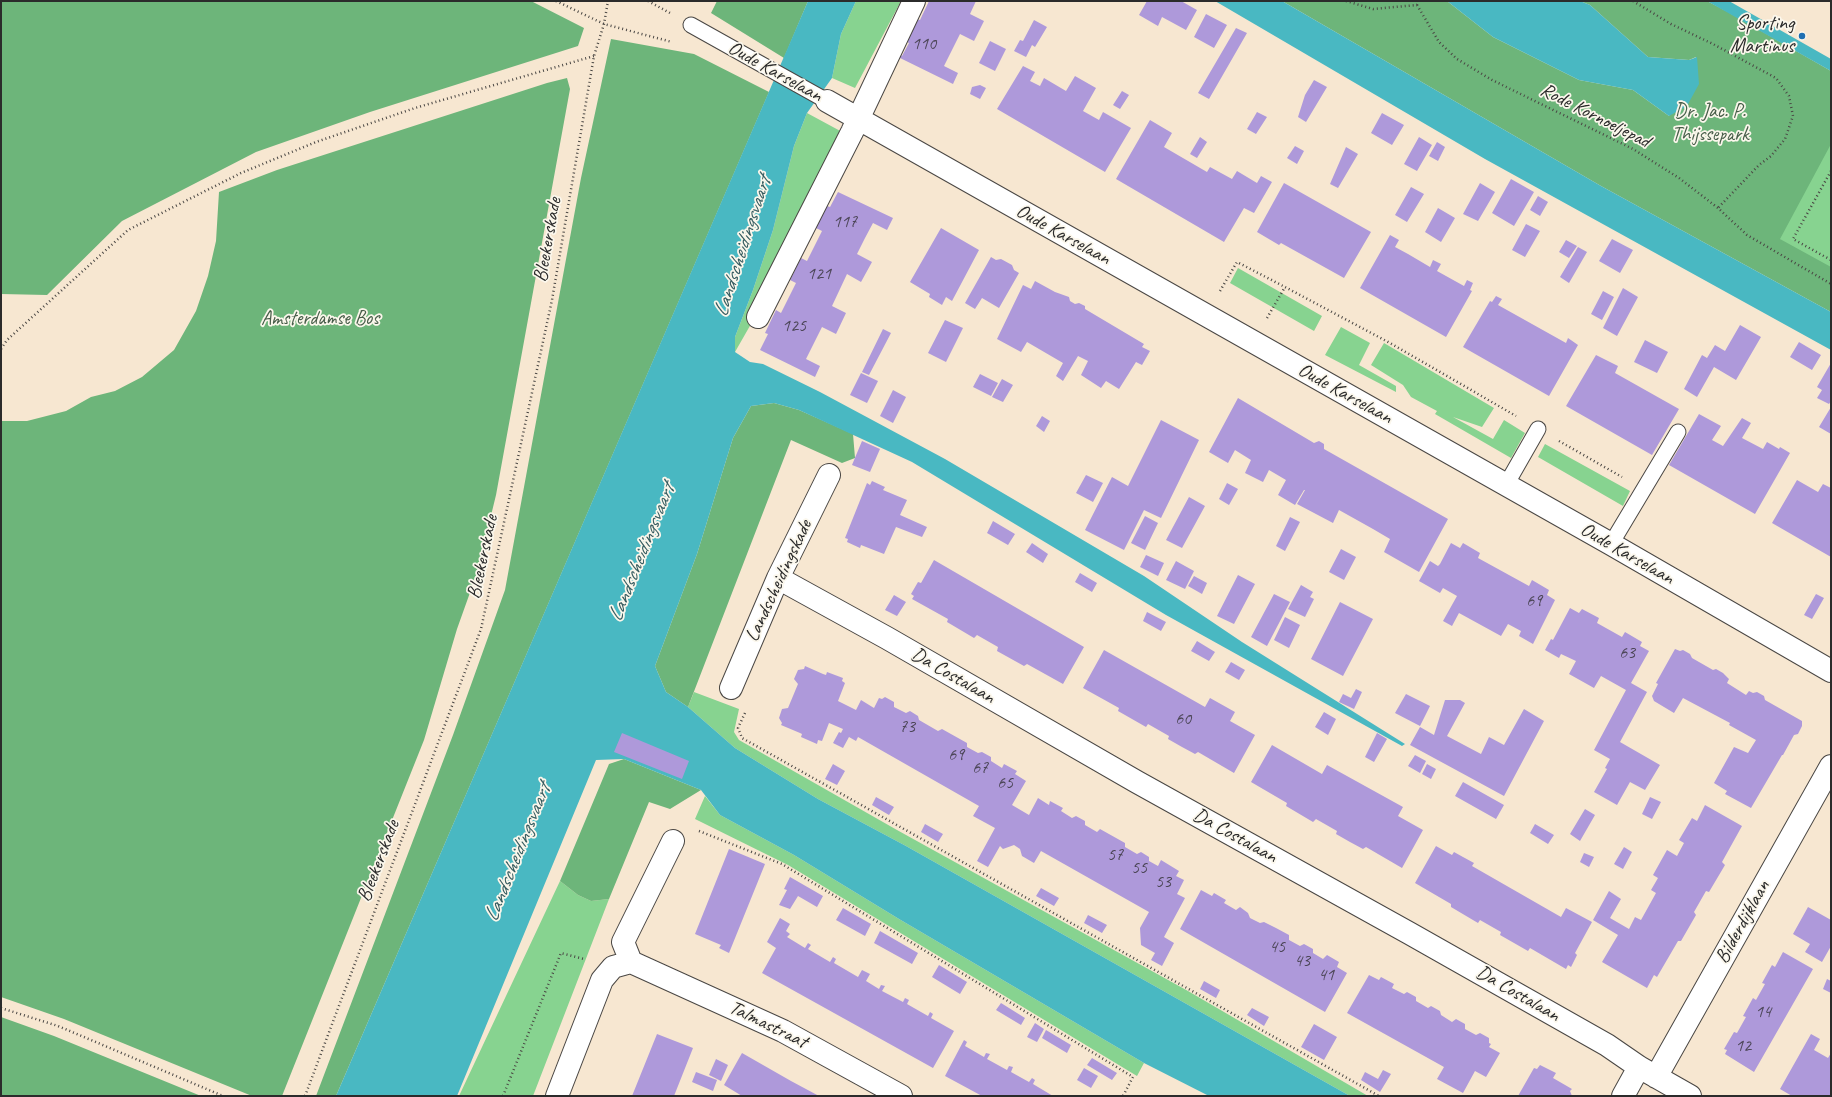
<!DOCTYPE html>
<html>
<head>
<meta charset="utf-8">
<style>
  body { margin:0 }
  #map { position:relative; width:1832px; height:1097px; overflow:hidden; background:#f7e7d1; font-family:Caveat,sans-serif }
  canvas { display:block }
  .frame { position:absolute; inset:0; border:2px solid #2b2b2b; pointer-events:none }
</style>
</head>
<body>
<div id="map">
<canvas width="1832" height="1097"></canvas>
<div class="frame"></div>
</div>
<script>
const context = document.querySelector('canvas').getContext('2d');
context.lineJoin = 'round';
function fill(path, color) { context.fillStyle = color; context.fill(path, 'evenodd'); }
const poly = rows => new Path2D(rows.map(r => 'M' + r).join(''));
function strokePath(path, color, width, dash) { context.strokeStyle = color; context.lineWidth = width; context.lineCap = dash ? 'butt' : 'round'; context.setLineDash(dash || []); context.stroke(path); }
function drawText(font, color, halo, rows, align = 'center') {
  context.font = font + ' Caveat,sans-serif'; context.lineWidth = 3.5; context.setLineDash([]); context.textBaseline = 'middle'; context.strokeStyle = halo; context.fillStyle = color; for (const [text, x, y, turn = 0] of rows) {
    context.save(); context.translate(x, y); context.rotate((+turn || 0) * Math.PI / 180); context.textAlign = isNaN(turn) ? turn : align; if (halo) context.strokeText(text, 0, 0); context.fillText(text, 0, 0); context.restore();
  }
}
const green = poly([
  [856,1,901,1,855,88,832,78,841,34],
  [807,113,844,133,751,324,735,352,735,337,753,290,773,230,794,146],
  [1831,136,1831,270,1779,239],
  [1238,268,1322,316,1314,331,1230,283],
  [1341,327,1370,343,1359,365,1396,386,1396,392,1325,355],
  [1384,343,1494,408,1482,427,1453,417,1493,439,1504,420,1525,433,1511,458,1435,414,1437,411,1411,397,1403,385,1371,365],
  [1545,444,1630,491,1623,506,1538,457],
  [694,692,739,709,734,732,739,740,897,830,1188,991,1368,1096,1350,1096,906,846,818,799,735,748,688,707],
  [705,796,720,815,794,855,899,919,1144,1063,1137,1076,788,865,695,819],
  [560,881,578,895,591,901,609,899,533,1096,459,1096]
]);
const forest = poly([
  [1,1,531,1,584,28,578,46,370,112,256,152,122,221,47,295,1,294],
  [717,1,808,1,784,58,711,13],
  [1282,1,1447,1,1493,37,1579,80,1633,90,1669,116,1696,57,1689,60,1648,57,1590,5,1580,1,1707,1,1728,12,1831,71,1831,144,1780,239,1831,267,1831,312,1601,186],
  [611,39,694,54,769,92,336,1096,316,1096,453,735,505,590,581,178],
  [567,78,570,89,496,495,477,573,457,629,424,740,282,1096,252,1096,64,1019,1,997,1,421,27,421,66,411,91,397,115,391,142,377,174,350,196,311,208,276,216,241,219,192,277,170,547,83],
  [774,403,799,410,853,434,855,458,842,463,791,440,688,707,666,692,655,666,697,554,733,438,751,406],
  [624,759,701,790,670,809,649,802,609,899,591,901,578,895,560,881,609,764],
  [1,1017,54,1036,201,1096,1,1096]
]);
const water = poly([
  [808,1,856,1,841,34,832,78,807,113,794,146,773,230,753,290,735,337,735,352,750,362,763,364,820,392,945,459,1144,576,1242,642,1405,744,1402,746,1166,615,912,462,799,410,774,403,751,406,733,438,697,554,655,666,666,692,688,707,735,748,818,799,906,846,1350,1096,1209,1096,1144,1063,899,919,794,855,720,815,701,790,624,759,596,760,457,1096,336,1096],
  [1215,1,1282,1,1601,186,1831,312,1831,350,1485,159],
  [1447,1,1580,1,1590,5,1648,57,1689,60,1697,57,1699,84,1687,106,1669,116,1633,90,1579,80,1493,37],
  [1707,1,1729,1,1831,59,1831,71]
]);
const building = poly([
  [929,1,976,1,970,14,984,21,974,41,960,34,944,66,958,73,953,84,898,57,900,55,902,56,909,43,903,40,914,18,920,20],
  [1147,1,1167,1,1170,2,1171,1,1181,1,1197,10,1186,30,1162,17,1158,26,1139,15],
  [1206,14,1227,25,1214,48,1194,37],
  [1034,20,1047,27,1035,47,1032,45,1026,57,1014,51,1020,40,1023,41],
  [1236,28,1247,33,1209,99,1198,93],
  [990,41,1006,49,995,71,979,63],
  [1023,66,1035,72,1030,81,1040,86,1044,78,1066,91,1075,76,1096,88,1083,111,1099,120,1103,112,1131,128,1105,172,997,109],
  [1314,80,1327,87,1306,122,1298,117,1305,95],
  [980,85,986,88,980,99,970,94,972,87],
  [1122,91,1129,95,1120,109,1113,105],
  [1257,112,1267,117,1256,134,1247,129],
  [1382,113,1404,125,1392,145,1371,133],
  [1150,120,1172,133,1164,147,1207,172,1210,167,1232,179,1237,171,1257,183,1261,176,1272,182,1254,213,1244,208,1224,242,1116,179],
  [1200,137,1207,142,1197,158,1190,154],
  [1419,137,1432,145,1417,171,1404,164],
  [1437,142,1445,147,1438,161,1429,156],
  [1295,146,1304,151,1297,164,1287,158],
  [1346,147,1358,154,1338,188,1330,184],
  [1511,179,1534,192,1514,226,1492,213],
  [1284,183,1371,232,1344,278,1281,243,1279,245,1257,232],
  [1480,183,1495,192,1478,221,1463,214],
  [1411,187,1424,194,1407,222,1395,215],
  [838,192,893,218,887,230,873,223,865,238,857,254,872,262,861,282,847,274,832,306,846,313,836,334,822,327,806,359,820,366,815,377,760,350,768,334,765,333,776,310,781,313,796,283,790,280,801,258,807,261,822,231,816,228,827,206,830,207],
  [1538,196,1548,202,1540,216,1530,210],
  [1438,208,1455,218,1441,242,1425,232],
  [1526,224,1540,231,1525,257,1512,250],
  [941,228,979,250,952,301,946,297,942,305,929,297,930,294,910,282],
  [1390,235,1399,240,1395,247,1408,254,1430,267,1433,260,1441,264,1437,271,1464,286,1467,280,1473,283,1470,290,1472,291,1446,337,1360,288],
  [1612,239,1633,250,1620,273,1599,261],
  [1566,240,1577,246,1569,258,1559,252],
  [1578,247,1587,252,1569,283,1560,277],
  [991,257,996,260,1001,259,1012,265,1014,270,1019,273,999,308,982,298,975,309,965,303],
  [1035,281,1055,292,1069,297,1070,301,1075,304,1079,303,1085,306,1085,309,1144,344,1142,347,1150,351,1142,365,1136,362,1119,389,1106,381,1101,388,1081,375,1088,361,1078,356,1063,381,1056,376,1063,363,1027,342,1021,352,997,339,1023,285,1031,289],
  [1623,288,1638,297,1617,336,1603,328],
  [1603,291,1614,297,1602,320,1591,314],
  [1496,296,1502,299,1498,305,1566,343,1568,338,1578,345,1549,396,1463,347,1490,301,1492,302],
  [945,320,963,328,946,362,928,353],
  [1740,325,1761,337,1736,380,1714,367,1697,397,1684,389,1702,355,1707,358,1715,345,1725,351],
  [883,329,891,333,869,375,862,372],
  [1645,340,1668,352,1657,373,1634,362],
  [1799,342,1821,355,1812,370,1790,357],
  [1596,355,1618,366,1615,373,1679,409,1652,455,1566,406],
  [1831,363,1831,401,1829,404,1817,398,1822,390,1817,387],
  [861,373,878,381,867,403,850,395],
  [980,374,998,383,991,396,973,387],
  [1002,379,1013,385,1003,402,992,397],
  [893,390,906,397,893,423,880,416],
  [1238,398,1314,443,1319,441,1324,444,1324,449,1448,519,1419,572,1384,552,1390,539,1373,529,1339,510,1333,523,1297,504,1305,490,1304,490,1295,505,1278,495,1286,480,1269,470,1263,482,1245,473,1251,460,1235,450,1228,463,1209,452],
  [1831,407,1831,434,1819,427],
  [1699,414,1721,426,1712,440,1723,446,1742,418,1751,423,1742,438,1763,449,1767,442,1779,449,1780,447,1790,453,1755,514,1669,465],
  [1042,416,1050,421,1044,432,1036,426],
  [1161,420,1199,440,1161,518,1144,510,1124,550,1085,530,1112,477,1128,486],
  [862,441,880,449,870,472,852,465],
  [1086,475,1103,483,1093,502,1076,493],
  [1797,480,1818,492,1823,484,1831,488,1831,557,1772,523],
  [872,481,885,487,883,490,907,500,900,515,927,527,922,537,896,527,884,554,861,545,860,548,847,542,848,539,845,538,867,483,870,485],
  [1227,483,1238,489,1229,505,1219,499],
  [1189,497,1205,506,1182,548,1166,540],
  [1145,516,1158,523,1145,550,1131,543],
  [1290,517,1300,522,1285,551,1276,546],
  [993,521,1015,534,1008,545,987,533],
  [1032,543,1048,554,1043,563,1026,552],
  [1451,543,1460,548,1463,543,1480,553,1478,558,1529,586,1532,580,1549,590,1547,595,1555,600,1533,644,1519,636,1521,631,1508,624,1501,636,1459,613,1452,626,1443,621,1457,596,1443,588,1440,593,1419,581,1430,561,1438,566,1440,564],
  [1341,549,1356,557,1344,580,1329,572],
  [1146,555,1164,563,1158,576,1140,567],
  [934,560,1084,647,1063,684,1027,664,1024,666,997,651,998,647,977,635,974,638,947,622,948,619,912,599,914,596,911,594,918,582,921,583],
  [1176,561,1194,571,1185,589,1166,580],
  [1080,573,1097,583,1092,592,1075,582],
  [1238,575,1255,584,1234,624,1217,616],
  [1194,576,1207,583,1202,594,1188,586],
  [1301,585,1313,592,1310,597,1314,599,1305,617,1288,609],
  [1274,594,1290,602,1267,646,1251,637],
  [1816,594,1824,598,1812,619,1804,615],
  [894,595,906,602,897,616,885,610],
  [1340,602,1373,619,1343,676,1311,659],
  [1570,608,1579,613,1582,609,1599,618,1597,623,1622,637,1625,632,1642,642,1640,646,1649,651,1631,683,1647,692,1620,742,1660,765,1645,790,1630,782,1617,805,1594,792,1607,769,1605,768,1610,759,1594,750,1626,690,1601,676,1594,688,1569,674,1576,661,1561,654,1559,658,1545,650,1551,639,1553,640],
  [1147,612,1166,622,1161,631,1143,621],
  [1285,617,1300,625,1289,648,1274,640],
  [1197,641,1215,652,1209,661,1191,651],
  [1675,649,1680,651,1683,650,1690,654,1692,658,1713,670,1716,669,1723,673,1729,679,1727,683,1746,695,1749,691,1753,693,1757,692,1764,696,1765,700,1802,721,1802,726,1798,734,1794,735,1783,755,1782,755,1751,808,1725,794,1727,791,1714,783,1734,747,1748,753,1756,740,1729,725,1730,723,1683,698,1674,713,1654,701,1652,696,1658,684,1656,683],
  [1104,650,1205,707,1210,698,1235,712,1230,721,1255,735,1234,773,1198,752,1195,754,1182,747,1168,739,1169,736,1148,724,1146,727,1118,711,1119,708,1083,688],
  [1231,662,1245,670,1239,680,1225,672],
  [805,666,823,674,826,675,827,672,843,678,842,681,845,683,838,701,856,710,861,700,874,708,879,698,882,699,885,697,894,702,894,707,906,713,910,711,918,716,919,720,938,731,942,729,967,743,967,747,978,753,982,752,991,757,991,761,1002,768,1004,764,1017,771,1015,774,1026,781,1012,805,1029,815,1038,798,1049,805,1050,801,1063,808,1061,811,1072,818,1076,816,1085,821,1085,825,1097,832,1100,829,1125,843,1125,847,1137,854,1141,852,1149,857,1149,861,1158,866,1161,860,1179,871,1176,876,1184,880,1177,894,1185,898,1164,937,1174,943,1162,966,1151,960,1155,953,1141,945,1140,928,1149,912,1041,851,1034,863,1022,856,1020,849,1014,845,1003,849,1000,846,988,867,977,861,995,828,973,816,979,806,858,737,856,741,849,737,843,748,833,743,839,732,841,733,843,729,829,723,822,741,818,740,817,744,801,737,802,734,800,733,781,725,782,723,779,718,782,709,788,708,798,684,794,679,798,670,804,669],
  [1356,689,1362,692,1354,709,1339,702,1343,694,1351,698],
  [1406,694,1430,706,1420,726,1395,713],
  [1445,700,1460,700,1465,703,1447,736,1481,754,1489,737,1504,745,1524,709,1544,721,1504,796,1410,745,1420,727,1434,735],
  [1324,712,1336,719,1328,735,1315,727],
  [622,733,689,761,682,779,614,752],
  [1377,733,1387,739,1374,762,1365,757],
  [1272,745,1322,774,1327,765,1403,807,1398,816,1423,830,1402,868,1366,847,1363,849,1350,842,1336,834,1337,831,1316,819,1313,822,1286,806,1287,803,1251,782],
  [1415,755,1426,761,1420,773,1408,766],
  [833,764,845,771,837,785,825,779],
  [1427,764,1436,769,1431,779,1422,774],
  [1463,782,1504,805,1496,819,1455,796],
  [876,797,894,807,889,815,872,805],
  [1650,797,1661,802,1652,819,1642,814],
  [1705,805,1742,826,1722,862,1725,865,1709,892,1706,891,1694,912,1696,915,1681,941,1678,941,1657,977,1654,975,1647,988,1602,962,1618,935,1593,920,1609,891,1621,899,1610,918,1629,929,1635,917,1641,920,1656,893,1651,890,1658,878,1653,875,1667,850,1677,856,1684,843,1679,840,1692,818,1697,821],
  [1585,809,1595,815,1580,841,1570,834],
  [925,824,943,834,938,842,921,832],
  [1535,824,1554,835,1548,844,1530,833],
  [1436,846,1452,855,1454,852,1463,857,1474,863,1472,866,1561,917,1566,908,1592,922,1575,953,1577,955,1571,967,1568,965,1566,969,1530,948,1528,951,1500,935,1501,932,1480,920,1478,923,1451,907,1451,904,1415,883],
  [1624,847,1632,852,1623,869,1614,864],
  [729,849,765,864,729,953,719,948,721,945,695,934],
  [1584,853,1594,857,1589,867,1580,862],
  [790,877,823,896,817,907,798,896,790,909,779,905,787,890,784,889],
  [1041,888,1059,898,1054,906,1036,896],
  [1201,890,1212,896,1214,893,1226,900,1224,903,1236,910,1240,907,1248,913,1250,918,1260,923,1264,922,1276,928,1289,935,1289,940,1300,946,1304,944,1313,949,1313,953,1323,959,1327,955,1339,962,1337,967,1347,973,1325,1012,1180,929],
  [1808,907,1831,920,1831,946,1822,962,1805,952,1810,944,1793,934],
  [843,908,871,924,865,936,836,920],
  [1088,915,1107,925,1102,933,1084,923],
  [780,918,790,924,786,931,790,934,787,937,805,948,808,943,811,945,808,949,830,962,833,957,836,959,834,963,858,977,862,970,870,974,866,981,879,989,881,985,885,986,882,991,903,1002,905,998,909,1000,907,1004,928,1016,930,1012,933,1014,931,1018,954,1031,933,1068,762,973,776,948,767,942],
  [880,931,918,953,912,964,874,943],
  [1783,952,1813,969,1754,1072,1725,1054,1727,1050,1724,1049,1734,1032,1737,1033,1746,1017,1743,1016,1753,998,1756,1000,1765,984,1762,983,1772,965,1775,967],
  [939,965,967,982,960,994,932,977],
  [1369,975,1379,980,1381,977,1394,984,1392,988,1404,994,1407,992,1416,997,1416,1001,1428,1008,1431,1006,1440,1011,1441,1015,1452,1022,1456,1019,1465,1024,1465,1029,1476,1035,1480,1033,1489,1038,1489,1043,1491,1044,1489,1047,1500,1053,1486,1077,1475,1071,1463,1093,1437,1079,1444,1067,1347,1013],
  [1827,979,1831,981,1831,993,1823,989],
  [1204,981,1220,990,1216,998,1200,989],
  [1001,1003,1025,1018,1021,1025,996,1010],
  [1252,1008,1269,1017,1264,1026,1247,1015],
  [1035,1023,1044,1029,1037,1042,1027,1037],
  [1314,1024,1337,1037,1324,1060,1301,1047],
  [1046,1030,1071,1045,1067,1053,1042,1038],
  [657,1034,693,1048,674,1096,632,1096],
  [1811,1034,1820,1039,1814,1050,1828,1058,1831,1053,1831,1096,1792,1096,1780,1089],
  [964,1040,967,1042,965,1046,984,1057,986,1053,990,1054,987,1059,1007,1070,1009,1066,1013,1067,1011,1072,1029,1082,1032,1078,1035,1080,1033,1084,1053,1096,982,1096,945,1076],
  [742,1053,791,1081,819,1096,742,1096,724,1085],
  [1092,1058,1117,1073,1112,1080,1087,1065],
  [716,1059,728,1065,721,1081,709,1075],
  [1540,1065,1556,1073,1553,1078,1572,1089,1570,1091,1572,1096,1518,1096,1534,1068,1537,1069],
  [1084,1068,1098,1076,1091,1088,1077,1080],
  [1383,1070,1391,1074,1380,1092,1361,1080,1365,1072,1378,1079],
  [696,1072,717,1080,713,1091,692,1082]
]);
const path = poly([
  [556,1,604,24,672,42],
  [648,1,670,13],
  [1346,1,1373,9,1417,5],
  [1633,1,1671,24,1713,44,1776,78,1789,96,1793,116,1785,139,1771,156,1759,165,1718,208],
  [1417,5,1439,42,1457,59,1492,80,1633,149,1679,178,1718,208,1747,235,1831,284],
  [1417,5,1419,1],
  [1831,171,1793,239,1831,260],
  [1220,291,1237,262,1285,287],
  [1267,318,1285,287,1390,343,1516,416],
  [1,349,7,340,128,230,241,173,316,142,415,108,594,56],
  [1559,441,1622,477],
  [745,713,738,728,742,738,1379,1096],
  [699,831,782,864,1133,1077,1123,1096],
  [1,1008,58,1026,223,1096],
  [305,1096,481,629,552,300,594,56,604,24,608,1],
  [503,1096,561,953,584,959]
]);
const lane = poly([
  [691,25,827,101],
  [1506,485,1538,429],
  [1611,544,1678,432]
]);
const street = poly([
  [827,101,1611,544,1831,671],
  [758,317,852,132,914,1],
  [778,578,887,638,1137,782,1409,933,1607,1045,1639,1067,1690,1096],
  [731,688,778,578,829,475],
  [631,962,783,1031,901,1096],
  [631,962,623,942,673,841],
  [1656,1077,1831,766],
  [557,1096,602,980,613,967,631,962],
  [1623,1096,1639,1067]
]);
const markers = [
  [1802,36,4,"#1f6fb2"]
];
const numberNames = [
  ["110",924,44],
  ["117",845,222],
  ["121",819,274],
  ["125",794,326],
  ["69",1534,601],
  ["63",1627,653],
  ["60",1183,719],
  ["73",907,727],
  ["69",956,755],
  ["67",980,768],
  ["65",1005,783],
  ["57",1115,855],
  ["55",1139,868],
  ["53",1163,882],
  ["45",1277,947],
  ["43",1302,961],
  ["41",1326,975],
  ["14",1763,1012],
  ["12",1743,1046]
];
const poiNames = [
  ["Sporting",1794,24],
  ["Martinus",1794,47]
];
const streetNames = [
  ["Oude Karselaan",775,72,29],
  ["Rode Kornoeljepad",1595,116,27],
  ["Oude Karselaan",1063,235,29],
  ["Bleekerskade",548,240,-80],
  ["Oude Karselaan",1345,394,29],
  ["Oude Karselaan",1627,554,30],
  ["Bleekerskade",483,557,-78],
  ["Landscheidingskade",779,581,-65],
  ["Da Costalaan",953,676,30],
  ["Da Costalaan",1235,836,29],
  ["Bleekerskade",379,861,-69],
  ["Bilderdijklaan",1743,922,-61],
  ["Da Costalaan",1518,994,30],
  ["Talmastraat",768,1025,26]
];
const parkNames = [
  ["Dr. Jac. P.",1710,112],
  ["Thijssepark",1710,135],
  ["Amsterdamse Bos",320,319]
];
const waterNames = [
  ["Landscheidingsvaart",743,247,-72],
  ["Landscheidingsvaart",642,553,-68],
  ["Landscheidingsvaart",518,853,-68]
];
fill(green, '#87d390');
fill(forest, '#6db57a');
fill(water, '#49b8c2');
fill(building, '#ae99da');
strokePath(lane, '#4a4744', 17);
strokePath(street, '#4a4744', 24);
strokePath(path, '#4a4744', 2.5, [1, 3]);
strokePath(lane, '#fff', 15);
strokePath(street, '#fff', 22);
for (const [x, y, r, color] of markers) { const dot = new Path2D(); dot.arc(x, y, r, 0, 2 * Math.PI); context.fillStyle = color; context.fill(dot); strokePath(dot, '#fbf7ec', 1.5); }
drawText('18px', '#4c4657', null, numberNames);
drawText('20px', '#2b2b2b', '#fbf7ec', poiNames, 'right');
drawText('20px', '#2b2b2b', '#fbf7ec', streetNames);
drawText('20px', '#475d49', '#fbf7ec', parkNames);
drawText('italic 21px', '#365c60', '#fbf7ec', waterNames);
</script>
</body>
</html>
